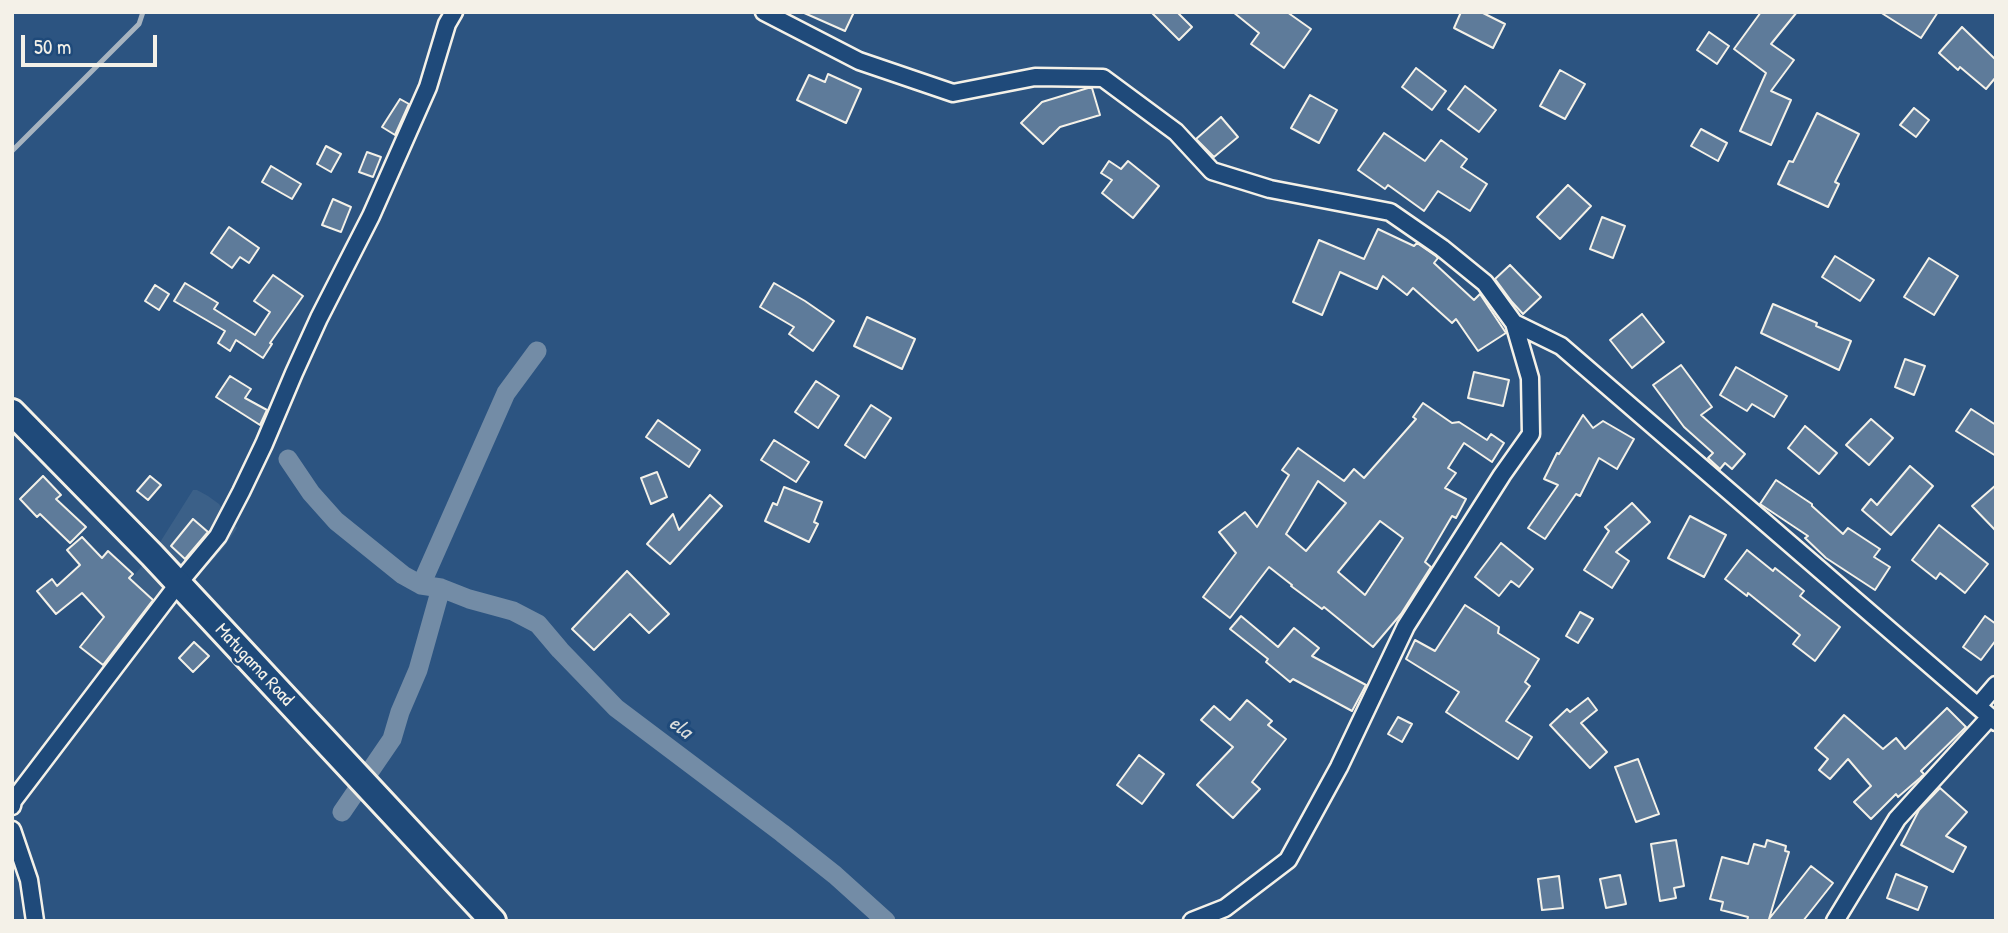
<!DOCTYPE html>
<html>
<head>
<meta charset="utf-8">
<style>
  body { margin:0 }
  #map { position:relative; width:2008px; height:933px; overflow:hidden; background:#2c5481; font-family:"Patrick Hand",sans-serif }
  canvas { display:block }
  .frame { position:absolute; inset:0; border:14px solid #f4f1e8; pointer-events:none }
  .scale { position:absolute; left:21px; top:35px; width:136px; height:32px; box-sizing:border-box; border:4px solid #f4f1e8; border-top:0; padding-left:9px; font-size:21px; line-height:24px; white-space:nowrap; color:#f4f1e8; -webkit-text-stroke:5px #1f4a7a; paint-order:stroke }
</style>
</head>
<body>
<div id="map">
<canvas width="2008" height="933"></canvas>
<div class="frame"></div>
<div class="scale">50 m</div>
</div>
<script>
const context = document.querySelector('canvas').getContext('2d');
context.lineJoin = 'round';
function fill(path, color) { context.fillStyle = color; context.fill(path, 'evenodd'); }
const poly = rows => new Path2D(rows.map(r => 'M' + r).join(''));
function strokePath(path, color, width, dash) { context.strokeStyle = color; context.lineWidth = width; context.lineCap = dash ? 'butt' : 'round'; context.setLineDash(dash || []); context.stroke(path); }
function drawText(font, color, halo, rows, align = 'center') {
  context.font = font + ' "Patrick Hand",sans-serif'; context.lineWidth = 6; context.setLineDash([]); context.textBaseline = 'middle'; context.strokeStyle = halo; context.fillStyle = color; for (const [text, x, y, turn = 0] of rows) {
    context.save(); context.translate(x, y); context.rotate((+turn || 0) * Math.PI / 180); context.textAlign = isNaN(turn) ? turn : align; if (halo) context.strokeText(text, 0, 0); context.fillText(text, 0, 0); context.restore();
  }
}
const built = poly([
  [193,490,197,490,208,496,219,504,237,528,224,547,208,565,178,584,150,622,132,609,119,592,152,555]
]);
const stream = poly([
  [12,151,139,24,143,12]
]);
const canal = poly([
  [288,459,311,493,336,521,403,575,421,585,441,588,469,599,513,611,538,624,560,650,616,708,782,833,835,875,886,921],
  [421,585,506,393,537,351],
  [342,812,392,739,400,712,418,670,441,588]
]);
const building = poly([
  [802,12,854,12,845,31,802,12],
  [1151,12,1177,12,1192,27,1179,40,1151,12],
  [1233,12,1287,12,1311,29,1284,68,1251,44,1259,33,1233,12],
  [1461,12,1481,12,1505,24,1493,48,1454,28,1461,12],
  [1761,12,1797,12,1771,44,1794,60,1771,91,1791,100,1771,145,1740,131,1766,73,1734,49,1761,12],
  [1880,12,1938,12,1921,38,1880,12],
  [1962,27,1996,60,1996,77,1986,89,1960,67,1958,70,1939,53,1962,27],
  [1709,32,1729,46,1717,64,1697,50,1709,32],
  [1416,68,1446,91,1432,110,1402,87,1416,68],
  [1560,70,1585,84,1565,119,1540,106,1560,70],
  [828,74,861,89,846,123,797,100,809,75,825,82,828,74],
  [1465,86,1496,110,1479,132,1448,109,1465,86],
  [1088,88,1092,88,1100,115,1060,127,1043,144,1021,123,1042,102,1088,88],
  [1310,95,1337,110,1319,143,1291,128,1310,95],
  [400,99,409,104,395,135,382,127,400,99],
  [1914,108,1929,120,1916,137,1900,125,1914,108],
  [1817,113,1859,134,1835,182,1839,184,1828,207,1778,184,1789,161,1793,162,1817,113],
  [1221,117,1238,137,1214,157,1196,139,1221,117],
  [1701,129,1727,143,1718,161,1691,146,1701,129],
  [1384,133,1425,161,1441,140,1467,159,1461,167,1487,184,1470,211,1438,191,1424,211,1388,185,1385,189,1358,170,1384,133],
  [326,146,341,154,331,172,317,164,326,146],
  [367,152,381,157,373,177,359,172,367,152],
  [1109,161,1121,169,1128,161,1159,186,1133,218,1102,193,1112,180,1101,173,1109,161],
  [271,166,301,184,292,199,262,182,271,166],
  [1568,185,1591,206,1560,239,1537,217,1568,185],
  [333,199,351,207,341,232,322,225,333,199],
  [1602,217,1625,226,1613,258,1590,249,1602,217],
  [229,227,259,248,249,263,240,257,232,268,211,253,229,227],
  [1378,229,1414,246,1417,243,1436,256,1438,258,1434,263,1474,300,1480,294,1506,333,1478,351,1456,319,1452,323,1413,288,1407,295,1383,276,1377,289,1340,272,1322,315,1293,302,1319,240,1364,259,1378,229],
  [1835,256,1874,280,1860,301,1822,277,1835,256],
  [1929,258,1958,276,1934,315,1904,297,1929,258],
  [1510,265,1541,297,1523,314,1512,302,1495,279,1510,265],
  [273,275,303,296,270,343,272,344,263,358,236,340,230,351,218,343,225,331,174,301,185,283,218,303,214,309,255,335,270,312,254,301,273,275],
  [774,283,805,301,834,321,813,351,789,334,794,327,760,307,774,283],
  [155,285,169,294,159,310,145,301,155,285],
  [1773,304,1817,323,1816,326,1851,341,1839,370,1761,333,1773,304],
  [1642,314,1664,342,1632,368,1610,340,1642,314],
  [867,317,915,339,902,369,854,346,867,317],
  [1905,359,1925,366,1914,395,1895,387,1905,359],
  [1681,365,1712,407,1701,415,1745,454,1732,469,1725,463,1720,469,1708,458,1713,453,1684,427,1653,385,1681,365],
  [1736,367,1787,396,1774,417,1752,404,1747,411,1720,395,1736,367],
  [1474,372,1509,380,1503,406,1468,398,1474,372],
  [230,376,251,389,245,398,267,410,260,425,216,397,230,376],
  [816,381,839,396,818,428,795,412,816,381],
  [1423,403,1452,423,1459,422,1487,440,1491,434,1504,443,1492,462,1464,443,1448,468,1456,473,1445,488,1466,499,1456,518,1452,516,1425,562,1431,567,1401,614,1373,647,1324,607,1322,609,1291,586,1292,585,1269,567,1230,618,1203,597,1236,553,1219,532,1245,512,1257,527,1289,475,1282,470,1298,448,1344,481,1354,469,1364,478,1416,419,1413,417,1423,403],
  [1318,481,1346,503,1306,551,1286,534,1318,481],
  [1380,521,1403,538,1365,595,1338,572,1380,521],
  [871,405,891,418,865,458,845,445,871,405],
  [1971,409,1996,425,1996,456,1956,431,1971,409],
  [1583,415,1593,428,1603,421,1634,439,1617,469,1599,458,1580,496,1576,494,1545,539,1528,528,1558,485,1544,479,1557,453,1559,454,1583,415],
  [1871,419,1893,438,1869,465,1846,445,1871,419],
  [658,420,700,450,689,467,646,437,658,420],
  [1805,426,1837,453,1819,474,1788,448,1805,426],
  [774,440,809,462,796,482,761,460,774,440],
  [1910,466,1933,486,1891,535,1862,510,1871,499,1877,505,1910,466],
  [657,472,667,497,651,504,641,478,657,472],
  [43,476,61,495,56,499,86,527,70,543,40,514,37,517,20,499,43,476],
  [150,476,161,485,148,500,137,491,150,476],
  [1776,480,1812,504,1812,506,1843,534,1848,528,1880,549,1874,557,1890,567,1875,590,1826,558,1805,538,1808,536,1760,504,1776,480],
  [1996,485,1996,531,1972,506,1996,485],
  [784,487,822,502,814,522,818,524,809,542,765,521,773,503,777,505,784,487],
  [710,495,722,506,670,564,647,544,673,514,679,530,710,495],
  [1632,503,1650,522,1616,552,1629,561,1612,588,1584,570,1609,531,1605,527,1632,503],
  [1690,516,1726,535,1704,577,1668,558,1690,516],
  [193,519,208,532,185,559,171,546,193,519],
  [1939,525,1988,564,1965,593,1940,573,1936,579,1912,560,1939,525],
  [82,537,102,558,108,551,133,574,129,578,153,600,103,665,80,647,104,617,82,593,56,614,37,591,52,579,57,586,80,565,67,550,82,537],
  [1501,543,1533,569,1519,587,1511,581,1499,596,1475,577,1501,543],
  [1747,550,1773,571,1775,568,1804,591,1800,596,1840,627,1815,661,1793,644,1800,635,1748,593,1747,596,1725,579,1747,550],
  [627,571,669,614,649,633,630,614,594,650,572,629,627,571],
  [1465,605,1499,627,1498,633,1539,659,1525,682,1530,686,1506,721,1532,737,1518,759,1446,712,1459,692,1406,659,1415,640,1435,651,1465,605],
  [1580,612,1593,619,1578,643,1566,636,1580,612],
  [1241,616,1278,647,1294,628,1319,648,1312,656,1366,685,1352,711,1293,679,1290,682,1266,662,1268,659,1230,629,1241,616],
  [1985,616,1996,624,1996,640,1981,660,1963,647,1985,616],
  [194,642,209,656,193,672,179,658,194,642],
  [1588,698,1597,710,1581,723,1607,752,1590,768,1550,725,1567,709,1570,712,1588,698],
  [1247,700,1272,721,1268,725,1286,739,1252,782,1260,789,1233,818,1197,785,1233,747,1201,720,1214,706,1230,720,1247,700],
  [1947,708,1966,727,1921,771,1924,774,1920,778,1898,797,1896,794,1871,819,1854,802,1871,786,1848,759,1830,779,1819,770,1828,759,1815,748,1844,715,1883,749,1896,738,1905,749,1947,708],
  [1398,717,1412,724,1402,742,1388,734,1398,717],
  [1139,755,1164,774,1142,804,1117,785,1139,755],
  [1638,759,1659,814,1636,822,1615,767,1638,759],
  [1940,788,1967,812,1946,836,1966,847,1953,872,1901,845,1919,810,1940,788],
  [1676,840,1684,886,1674,888,1676,898,1660,901,1651,844,1676,840],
  [1767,840,1786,846,1785,851,1789,852,1769,919,1811,866,1833,883,1803,921,1747,921,1748,917,1721,910,1723,902,1710,899,1722,857,1748,864,1754,844,1765,847,1767,840],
  [1896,874,1927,887,1918,910,1887,898,1896,874],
  [1620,875,1626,904,1606,908,1600,879,1620,875],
  [1559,876,1563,908,1542,910,1538,879,1559,876]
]);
const minor = poly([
  [764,12,859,61,953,93,1035,77,1103,78,1176,132,1212,171,1270,189,1390,212,1442,248,1485,283,1514,323,1530,378,1531,434,1502,475,1406,626,1339,767,1288,860,1225,908,1192,921],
  [1514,323,1561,346,1996,722],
  [1978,706,1996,685],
  [12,806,13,801,178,584,218,536,241,492,264,444,294,373,319,318,371,216,428,87,447,24,454,12],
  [12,830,29,880,35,921],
  [1835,921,1897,819,1990,717]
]);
const primary = poly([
  [12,412,152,555,493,921]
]);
const streetNames = [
  ["Matugama Road",254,665,47]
];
const waterNames = [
  ["ela",680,728,37]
];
fill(built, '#3b6088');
strokePath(stream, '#a7b4c0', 5);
strokePath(canal, '#738ca6', 19);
fill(building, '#5e7b9a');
strokePath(building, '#f4f1e8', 2);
strokePath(minor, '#f4f1e8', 21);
strokePath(primary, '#f4f1e8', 30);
strokePath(minor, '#1f4a7a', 16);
strokePath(primary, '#1f4a7a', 24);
drawText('19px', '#f4f1e8', '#1f4a7a', streetNames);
drawText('italic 21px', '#dadddb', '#1f4a7a', waterNames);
</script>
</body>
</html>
